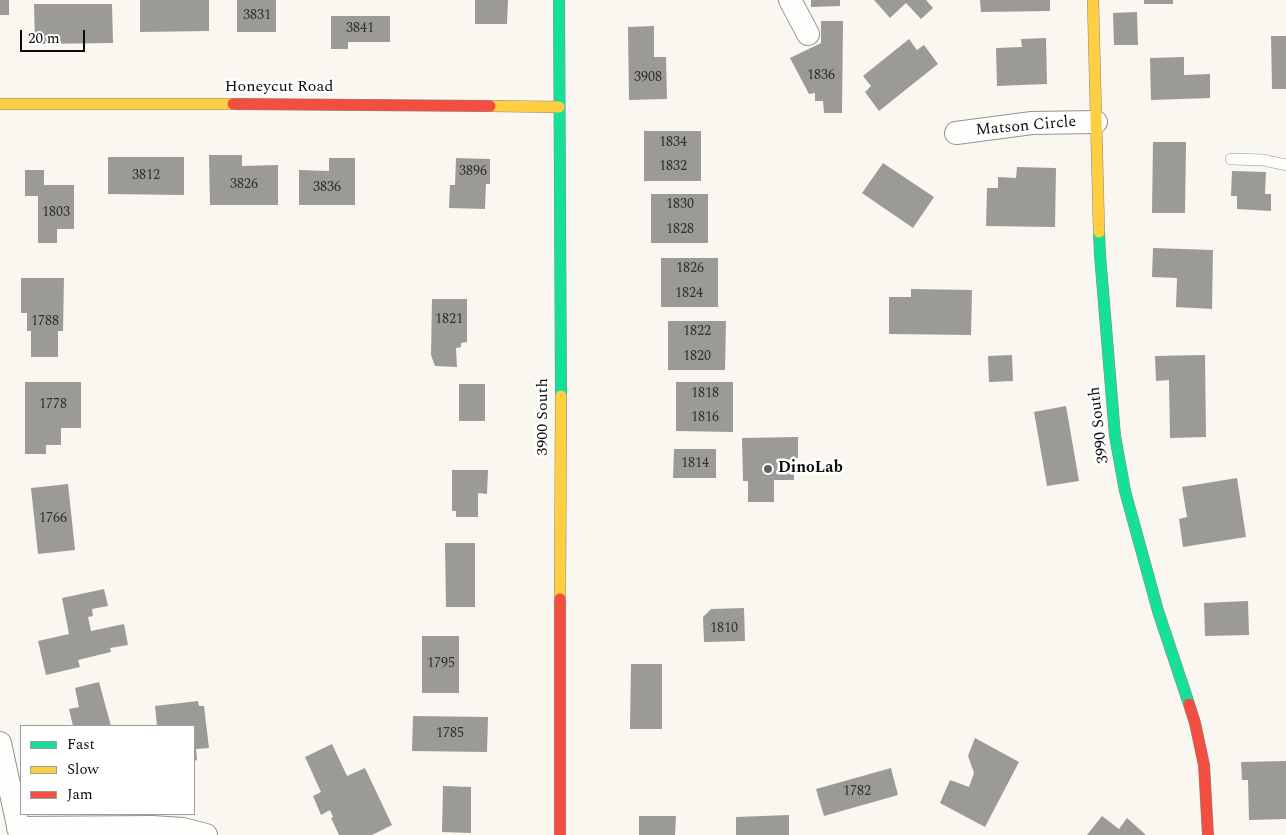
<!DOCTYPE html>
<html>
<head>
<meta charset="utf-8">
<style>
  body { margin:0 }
  #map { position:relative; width:1286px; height:835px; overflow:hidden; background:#f9f7f0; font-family:Spectral,serif }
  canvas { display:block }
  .legend { position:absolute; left:20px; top:725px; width:175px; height:90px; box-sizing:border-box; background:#fff; border:1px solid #9e9e9e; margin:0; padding:6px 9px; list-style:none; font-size:15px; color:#0c0c0c }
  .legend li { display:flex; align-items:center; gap:10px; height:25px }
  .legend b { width:25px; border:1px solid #9e9e9e }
  .scale { position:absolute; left:20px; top:30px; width:65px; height:22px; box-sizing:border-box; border:2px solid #0c0c0c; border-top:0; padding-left:6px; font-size:15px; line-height:18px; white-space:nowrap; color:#0c0c0c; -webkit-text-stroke:4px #fff; paint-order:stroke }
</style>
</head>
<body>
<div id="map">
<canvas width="1286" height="835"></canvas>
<ul class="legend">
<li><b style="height:6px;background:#16e098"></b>Fast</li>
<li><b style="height:6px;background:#ffcf43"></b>Slow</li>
<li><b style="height:6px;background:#f24e42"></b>Jam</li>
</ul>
<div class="scale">20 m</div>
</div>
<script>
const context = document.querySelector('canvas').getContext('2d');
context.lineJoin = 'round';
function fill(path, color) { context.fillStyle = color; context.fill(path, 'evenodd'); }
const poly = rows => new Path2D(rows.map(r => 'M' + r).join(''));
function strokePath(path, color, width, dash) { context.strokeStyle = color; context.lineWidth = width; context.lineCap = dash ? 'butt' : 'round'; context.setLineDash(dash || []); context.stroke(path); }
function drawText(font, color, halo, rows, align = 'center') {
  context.font = font + ' Spectral,serif'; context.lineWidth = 5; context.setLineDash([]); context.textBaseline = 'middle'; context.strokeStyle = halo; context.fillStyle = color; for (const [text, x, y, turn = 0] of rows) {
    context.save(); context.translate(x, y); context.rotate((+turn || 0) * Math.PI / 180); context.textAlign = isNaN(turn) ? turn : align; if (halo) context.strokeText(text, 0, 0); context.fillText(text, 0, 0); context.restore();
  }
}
const building = poly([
  [0,0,9,0,9,15,0,15],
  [140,0,209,0,209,31,140,32],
  [237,0,276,0,276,32,237,32],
  [475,0,508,0,507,24,475,24],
  [811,0,840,0,840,6,811,7],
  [874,0,926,0,933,8,921,19,906,3,890,18],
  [980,0,1050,0,1050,11,981,12],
  [1144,0,1173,0,1173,4,1144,4],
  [34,4,112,4,113,43,35,44],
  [1137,12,1138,45,1114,45,1113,13],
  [331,16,390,16,390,42,348,42,348,49,331,49],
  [821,21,843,21,842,113,824,113,823,101,815,101,815,93,809,94,790,58,821,43],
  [654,26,654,57,666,57,667,99,629,100,628,27],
  [1271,36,1286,36,1286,89,1272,89],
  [1046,38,1047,84,997,86,996,48,1022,47,1021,39],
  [909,39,917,50,924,45,938,64,879,111,865,92,871,86,863,76],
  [1184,57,1184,75,1210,74,1210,98,1151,100,1150,58],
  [644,131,701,131,701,181,644,181],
  [1153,142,1186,142,1185,213,1152,213],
  [209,155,242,155,242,166,278,165,278,205,210,205],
  [108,157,184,157,184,195,108,194],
  [329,158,355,158,355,205,299,205,299,170,329,171],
  [456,158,490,159,490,184,486,184,485,209,449,208,450,185,455,185],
  [883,163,934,197,913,228,862,193],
  [1017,167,1056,168,1055,227,986,226,987,188,998,188,998,177,1016,178],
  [25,170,44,170,44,185,74,185,74,229,57,229,57,243,38,243,38,196,25,196],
  [1232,171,1266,172,1265,194,1271,194,1271,211,1237,209,1237,196,1231,196],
  [651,194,708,194,708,243,651,243],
  [1153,248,1213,250,1212,309,1176,307,1177,278,1152,277],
  [661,258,718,258,718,307,661,307],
  [21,278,64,278,63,331,58,331,58,357,31,357,31,331,27,331,27,313,21,313],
  [911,289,972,290,971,335,889,334,889,297,911,297],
  [432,299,467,299,467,342,461,343,461,347,456,348,457,367,435,366,431,355],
  [668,321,726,321,725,370,668,370],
  [1012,355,1013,381,989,382,988,356],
  [1205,355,1206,437,1170,438,1169,380,1156,381,1155,356],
  [25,382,81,382,81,428,61,428,61,445,46,445,46,454,25,454],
  [676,382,733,382,733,432,676,431],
  [459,384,485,384,485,421,459,421],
  [1066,406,1079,481,1047,486,1034,412],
  [798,437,798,458,794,458,794,480,774,480,774,502,748,502,748,481,743,481,742,438],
  [674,449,716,449,716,478,673,478],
  [452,470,488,470,487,494,478,493,478,517,456,517,456,511,452,511],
  [1237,478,1246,537,1183,547,1179,519,1187,517,1182,487],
  [68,484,75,550,38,554,31,488],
  [445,543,475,543,475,607,446,607],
  [104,589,108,606,92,609,93,616,88,617,91,631,124,624,128,645,110,648,111,652,78,660,80,667,46,675,38,641,69,634,62,598],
  [1248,601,1249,635,1205,636,1204,603],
  [744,608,745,641,704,642,703,617,711,609],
  [422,636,459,636,459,693,422,693],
  [631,664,662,664,662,729,630,729],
  [99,682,111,726,73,726,69,709,79,707,75,688],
  [198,701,199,706,204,706,209,748,196,749,197,760,194,761,194,726,157,726,155,706],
  [413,716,488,717,487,752,412,751],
  [975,738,1019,762,985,827,940,803,950,780,969,787,974,773,968,756],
  [332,744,347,776,365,768,392,825,372,835,339,835,331,818,333,817,330,810,321,815,313,796,321,792,305,757],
  [1286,761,1286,819,1249,820,1248,780,1242,780,1241,762],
  [891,768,898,795,824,816,816,789],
  [443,786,471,787,471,833,442,832],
  [789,815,789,835,736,835,736,817],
  [639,816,676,816,675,835,639,835],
  [1102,816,1119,829,1127,818,1146,835,1087,835]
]);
const lane = poly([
  [1231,159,1263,160,1286,165]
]);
const street = poly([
  [790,0,808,34],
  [956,133,1032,123,1096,122],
  [0,743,20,835],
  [18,828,152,827,183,829,206,835]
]);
const fast = poly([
  [559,0,561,396],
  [1099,232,1100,255,1115,436,1125,491,1158,611,1189,704]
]);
const slow = poly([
  [1093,0,1099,232],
  [0,104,233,104],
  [490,106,559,107],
  [560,599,561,396]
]);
const jam = poly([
  [233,104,490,106],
  [1189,704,1195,723,1204,765,1208,835],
  [560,835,560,599]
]);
const markers = [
  [768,469,5,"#5f5e5c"]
];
const numberNames = [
  ["3831",257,16],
  ["3841",360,29],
  ["1836",821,76],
  ["3908",648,78],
  ["1834",673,143],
  ["1832",673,167],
  ["3896",473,172],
  ["3812",146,176],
  ["3826",244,185],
  ["3836",327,188],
  ["1830",680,205],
  ["1803",56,213],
  ["1828",680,230],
  ["1826",690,269],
  ["1824",689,294],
  ["1821",449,320],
  ["1788",45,322],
  ["1822",697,332],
  ["1820",697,357],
  ["1818",705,394],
  ["1778",53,405],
  ["1816",705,418],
  ["1814",695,464],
  ["1766",53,519],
  ["1810",724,629],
  ["1795",441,664],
  ["1785",450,734],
  ["1782",857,792]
];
const streetNames = [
  ["Honeycut Road",279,88],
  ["Matson Circle",1026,127,-5],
  ["3900 South",544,417,-90],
  ["3990 South",1100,425,-97]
];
const poiNames = [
  ["DinoLab",778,469]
];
fill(building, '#9c9a96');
strokePath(lane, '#93928f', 12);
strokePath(street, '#93928f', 24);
strokePath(fast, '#898885', 12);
strokePath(slow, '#898885', 12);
strokePath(jam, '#898885', 12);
strokePath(lane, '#fefefd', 11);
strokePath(street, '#fefefd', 22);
strokePath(fast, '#16e098', 11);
strokePath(slow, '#ffcf43', 11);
strokePath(jam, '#f24e42', 11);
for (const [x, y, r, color] of markers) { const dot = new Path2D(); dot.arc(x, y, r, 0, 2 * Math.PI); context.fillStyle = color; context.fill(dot); strokePath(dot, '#fff', 2); }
drawText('14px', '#30302e', null, numberNames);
drawText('16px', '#0c0c0c', '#fff', streetNames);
drawText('bold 16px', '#0c0c0c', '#fff', poiNames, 'left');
</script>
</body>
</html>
